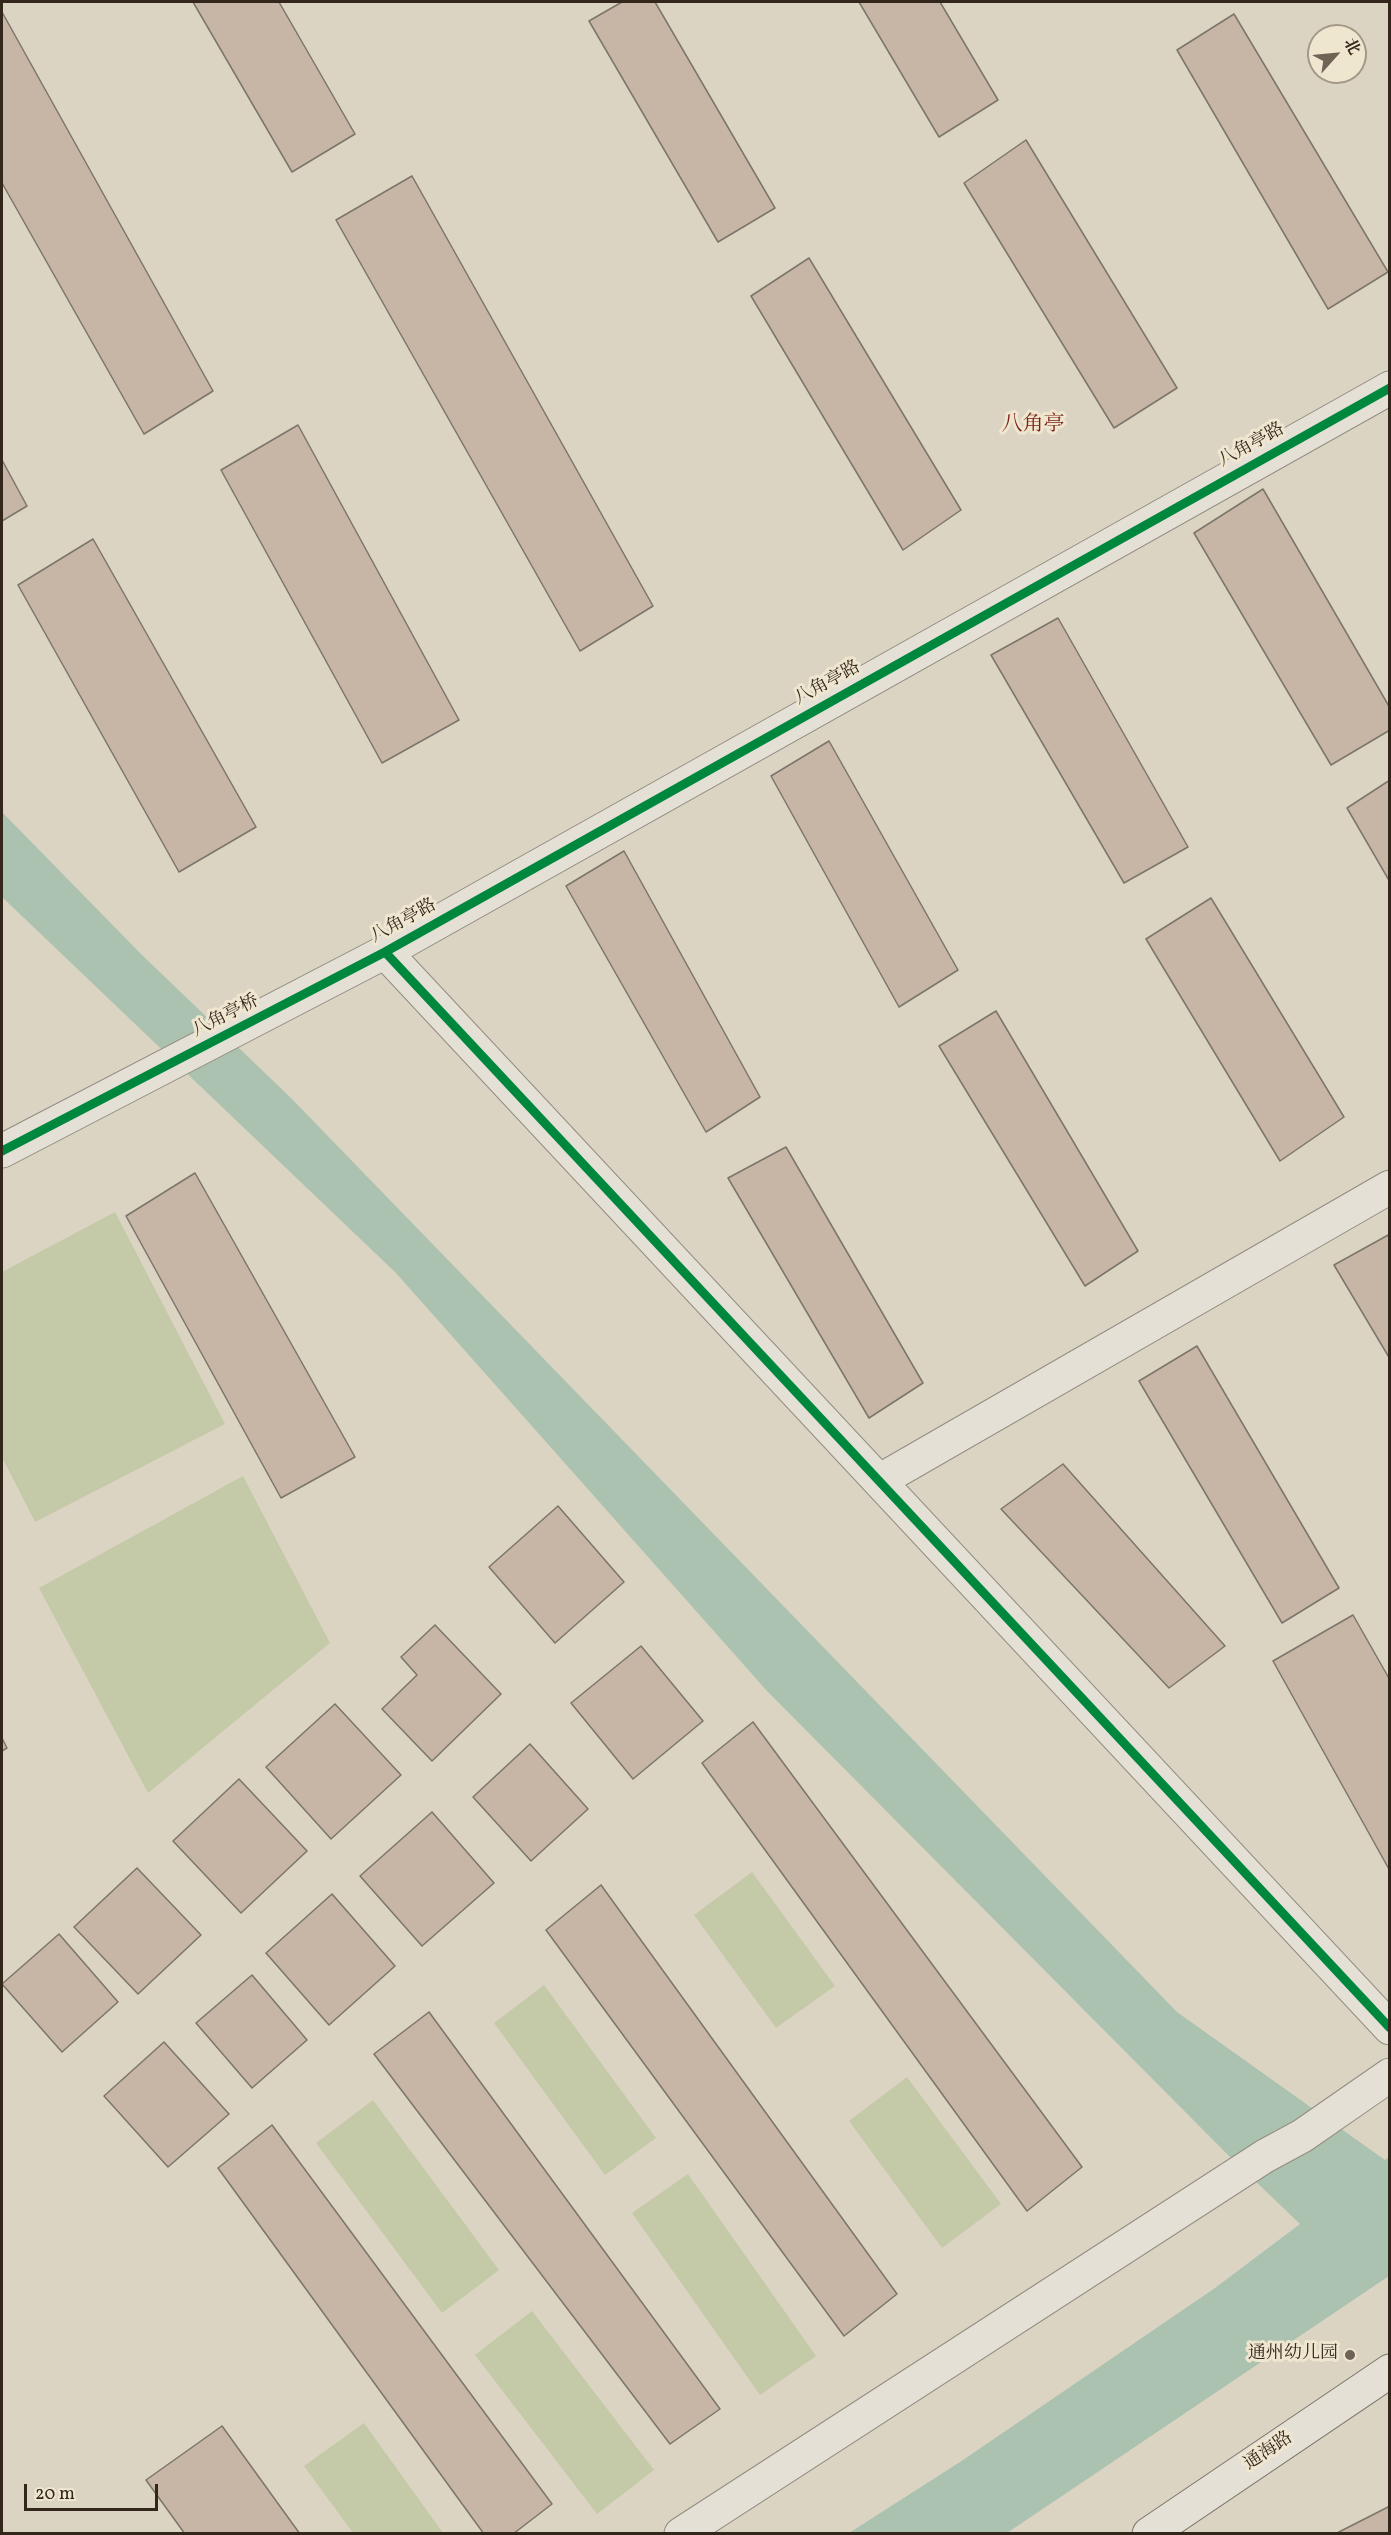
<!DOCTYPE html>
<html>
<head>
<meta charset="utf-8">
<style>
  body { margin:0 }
  #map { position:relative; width:1391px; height:2535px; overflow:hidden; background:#dcd4c2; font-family:Vollkorn,"Noto Serif SC",serif }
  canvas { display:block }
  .frame { position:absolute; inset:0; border:3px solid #33261b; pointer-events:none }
  .north { position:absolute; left:1307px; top:24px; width:60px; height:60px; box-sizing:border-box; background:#efe6d0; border:2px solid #a49988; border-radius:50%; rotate:63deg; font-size:16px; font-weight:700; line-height:24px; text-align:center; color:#33261b }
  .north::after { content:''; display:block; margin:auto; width:21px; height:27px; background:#6e6355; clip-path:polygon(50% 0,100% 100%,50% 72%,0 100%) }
  .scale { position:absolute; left:24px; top:2484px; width:134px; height:27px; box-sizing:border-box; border:3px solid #33261b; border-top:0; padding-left:8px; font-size:18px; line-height:21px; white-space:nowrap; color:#33261b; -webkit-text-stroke:4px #efe6d0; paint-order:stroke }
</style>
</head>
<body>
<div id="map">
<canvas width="1391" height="2535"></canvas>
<div class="frame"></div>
<div class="north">北</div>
<div class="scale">20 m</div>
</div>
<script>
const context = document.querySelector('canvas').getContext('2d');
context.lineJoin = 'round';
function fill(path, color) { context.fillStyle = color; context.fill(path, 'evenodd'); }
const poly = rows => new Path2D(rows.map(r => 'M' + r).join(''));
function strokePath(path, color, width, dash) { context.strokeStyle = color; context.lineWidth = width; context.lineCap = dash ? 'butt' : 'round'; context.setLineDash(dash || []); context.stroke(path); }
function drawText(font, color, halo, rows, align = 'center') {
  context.font = font + ' Vollkorn,"Noto Serif SC",serif'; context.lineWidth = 6; context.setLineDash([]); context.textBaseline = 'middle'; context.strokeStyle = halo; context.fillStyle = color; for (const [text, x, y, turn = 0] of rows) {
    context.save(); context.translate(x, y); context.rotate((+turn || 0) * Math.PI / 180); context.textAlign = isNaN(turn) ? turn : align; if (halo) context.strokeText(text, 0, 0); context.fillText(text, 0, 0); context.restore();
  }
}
const green = poly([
  [115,1212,225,1424,35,1522,2,1457,2,1272],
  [243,1476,330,1643,148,1793,39,1588],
  [752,1872,835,1986,776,2028,694,1915],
  [544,1985,656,2138,605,2175,494,2023],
  [907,2077,1001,2204,942,2248,849,2121],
  [373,2100,499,2270,442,2313,316,2143],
  [688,2174,816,2356,760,2395,632,2213],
  [532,2311,654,2470,597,2514,475,2355],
  [364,2423,443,2533,353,2533,304,2466]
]);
const water = poly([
  [2,812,141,954,291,1098,1177,2012,1385,2160,1389,2157,1389,2276,1007,2533,849,2533,960,2462,1215,2288,1300,2224,1228,2155,767,1691,396,1273,2,897]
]);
const building = poly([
  [193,2,279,2,355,134,292,172,193,2],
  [622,2,655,2,775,208,718,242,589,21,622,2],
  [859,2,940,2,998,100,939,137,859,2],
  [2,12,213,391,144,434,2,183,2,12],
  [1234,14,1388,272,1328,309,1177,50,1234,14],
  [1026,140,1177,388,1114,428,964,183,1026,140],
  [412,176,653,606,580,651,336,220,412,176],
  [809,258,961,510,903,550,751,296,809,258],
  [298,425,459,720,382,763,221,470,298,425],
  [2,460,27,506,2,521,2,460],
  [1263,489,1390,708,1390,730,1331,765,1194,533,1263,489],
  [93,539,256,827,179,872,18,585,93,539],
  [1058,618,1188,847,1124,883,991,655,1058,618],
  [829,741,958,970,899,1007,771,776,829,741],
  [1390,780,1390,882,1347,808,1390,780],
  [624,851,760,1097,706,1132,566,886,624,851],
  [1211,898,1344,1117,1280,1161,1146,939,1211,898],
  [996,1011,1138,1251,1085,1286,939,1046,996,1011],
  [786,1147,923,1383,869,1418,728,1178,786,1147],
  [195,1173,355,1457,281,1498,126,1216,195,1173],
  [1390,1234,1390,1359,1334,1265,1390,1234],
  [1197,1346,1339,1588,1282,1623,1139,1381,1197,1346],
  [1063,1464,1225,1646,1169,1688,1001,1509,1063,1464],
  [558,1506,624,1582,555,1643,489,1567,558,1506],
  [1353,1615,1390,1680,1390,1871,1273,1661,1353,1615],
  [435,1625,501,1694,432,1761,382,1709,417,1675,401,1657,435,1625],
  [641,1646,703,1721,633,1779,571,1703,641,1646],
  [335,1704,401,1775,331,1839,266,1767,335,1704],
  [753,1722,1082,2167,1027,2211,702,1763,753,1722],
  [2,1738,7,1748,2,1751,2,1738],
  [530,1744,588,1809,531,1861,473,1797,530,1744],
  [239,1779,307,1851,241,1913,173,1841,239,1779],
  [432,1812,494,1883,422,1946,360,1876,432,1812],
  [137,1868,201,1935,138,1994,74,1927,137,1868],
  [601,1885,897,2294,844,2336,546,1930,601,1885],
  [332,1894,395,1966,329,2025,266,1953,332,1894],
  [59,1934,118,2002,62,2052,2,1984,59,1934],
  [252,1975,307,2040,252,2088,196,2023,252,1975],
  [429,2012,720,2409,670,2444,374,2054,429,2012],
  [164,2042,229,2114,168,2167,104,2096,164,2042],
  [272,2125,552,2504,513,2534,484,2534,218,2168,272,2125],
  [222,2426,300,2534,185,2534,146,2480,222,2426],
  [1390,2506,1390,2534,1335,2534,1390,2506]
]);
const street = poly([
  [385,952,1390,2028],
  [2,1151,385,952,1390,388],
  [879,1481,1390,1187],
  [681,2534,1265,2156,1302,2136,1390,2075]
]);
const secondary = poly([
  [1149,2534,1390,2371]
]);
const cycleway = poly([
  [385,952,1390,2028],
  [2,1151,385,952,1390,388]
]);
const markers = [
  [1350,2355,6,"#6e6355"]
];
const streetNames = [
  ["八角亭路",1252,446,-29],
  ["八角亭路",828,684,-29],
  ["八角亭路",404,922,-29],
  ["八角亭桥",226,1017,-27],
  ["通海路",1269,2452,-34]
];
const poiNames = [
  ["通州幼儿园",1338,2355]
];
const quarterNames = [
  ["八角亭",1033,426]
];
fill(green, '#c4c9a8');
fill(water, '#acc2b0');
fill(building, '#c7b6a6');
strokePath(building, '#7b756b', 1.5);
strokePath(street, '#928c81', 35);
strokePath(secondary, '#7b756b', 35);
strokePath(street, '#e4e0d6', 33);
strokePath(secondary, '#e4e0d6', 33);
strokePath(cycleway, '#00873e', 9);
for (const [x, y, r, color] of markers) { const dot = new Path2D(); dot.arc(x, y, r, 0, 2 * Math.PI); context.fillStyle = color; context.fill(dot); strokePath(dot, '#efe6d0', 2); }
drawText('18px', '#33261b', '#efe6d0', streetNames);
drawText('18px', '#33261b', '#efe6d0', poiNames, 'right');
drawText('21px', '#7a1f14', '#efe6d0', quarterNames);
</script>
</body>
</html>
